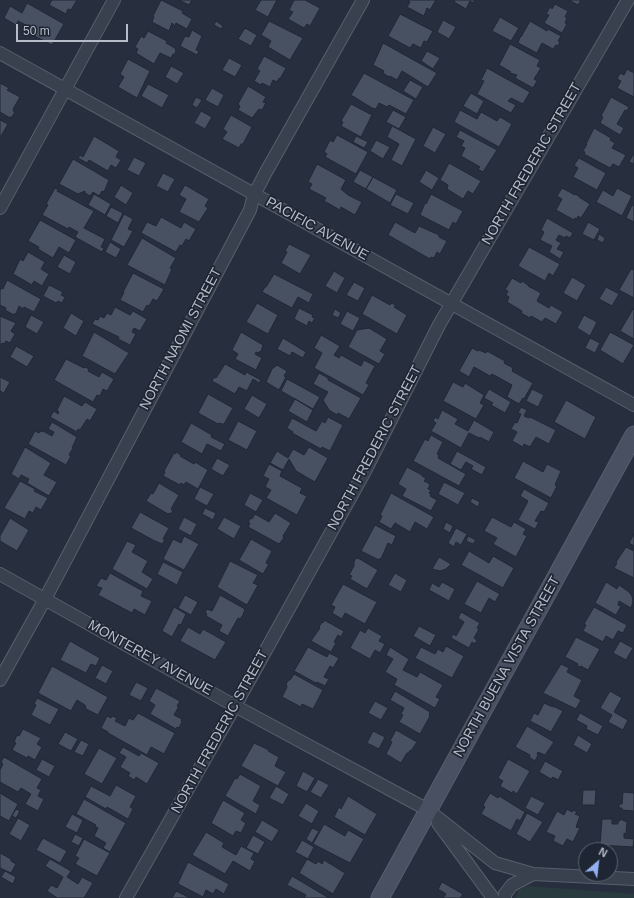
<!DOCTYPE html>
<html>
<head>
<meta charset="utf-8">
<style>
  body { margin:0 }
  #map { position:relative; width:634px; height:898px; overflow:hidden; background:#272f3e; font-family:Helvetica,sans-serif }
  canvas { display:block }
  .north { position:absolute; left:578px; top:842px; width:40px; height:40px; box-sizing:border-box; background:#1f2633; border:1px solid #5c626f; border-radius:50%; rotate:28deg; font-size:11px; font-weight:700; line-height:16px; text-align:center; color:#b7bcc9 }
  .north::after { content:''; display:block; margin:auto; width:14px; height:18px; background:#93b1f2; clip-path:polygon(50% 0,100% 100%,50% 72%,0 100%) }
  .scale { position:absolute; left:16px; top:24px; width:112px; height:18px; box-sizing:border-box; border:2px solid #b7bcc9; border-top:0; padding-left:5px; font-size:12px; line-height:14px; white-space:nowrap; color:#b7bcc9; -webkit-text-stroke:3px #1f2633; paint-order:stroke }
</style>
</head>
<body>
<div id="map">
<canvas width="634" height="898"></canvas>
<div class="north">N</div>
<div class="scale">50 m</div>
</div>
<script>
const context = document.querySelector('canvas').getContext('2d');
context.lineJoin = 'round';
function fill(path, color) { context.fillStyle = color; context.fill(path, 'evenodd'); }
const poly = rows => new Path2D(rows.map(r => 'M' + r).join(''));
function strokePath(path, color, width, dash) { context.strokeStyle = color; context.lineWidth = width; context.lineCap = dash ? 'butt' : 'round'; context.setLineDash(dash || []); context.stroke(path); }
function drawText(font, color, halo, rows, align = 'center') {
  context.font = font + ' Helvetica,sans-serif'; context.lineWidth = 3.5; context.setLineDash([]); context.textBaseline = 'middle'; context.strokeStyle = halo; context.fillStyle = color; for (const [text, x, y, turn = 0] of rows) {
    context.save(); context.translate(x, y); context.rotate((+turn || 0) * Math.PI / 180); context.textAlign = isNaN(turn) ? turn : align; if (halo) context.strokeText(text, 0, 0); context.fillText(text, 0, 0); context.restore();
  }
}
const green = poly([
  [527,886,634,894,634,898,516,898,518,890]
]);
const building = poly([
  [52,0,77,0,71,10,68,9,66,14,49,5,52,0],
  [161,0,183,11,182,13,192,19,187,29,176,23,175,26,172,23,169,31,152,22,154,17,153,16,161,0],
  [179,0,192,0,189,5,179,0],
  [261,0,277,0,268,17,255,10,261,0],
  [294,0,305,0,320,8,310,26,307,24,304,28,288,19,293,12,289,10,294,0],
  [408,0,436,0,430,10,427,8,424,16,407,7,410,2,408,0],
  [455,0,475,0,473,3,470,1,466,9,454,2,455,0],
  [569,0,581,0,578,5,569,0],
  [27,3,64,24,52,45,29,33,31,29,29,28,30,27,18,21,16,25,4,18,10,6,22,13,27,3],
  [555,4,568,11,565,17,567,18,565,23,567,24,562,33,544,23,549,15,546,14,550,7,552,9,555,4],
  [400,14,433,31,427,42,424,41,421,48,413,44,410,48,388,36,400,14],
  [500,17,519,28,511,41,492,31,500,17],
  [443,20,456,27,449,39,437,32,443,20],
  [216,21,223,26,221,29,214,25,216,21],
  [269,21,303,38,290,60,268,47,271,41,261,35,269,21],
  [530,21,547,31,548,29,561,36,558,41,560,42,558,46,556,45,553,49,542,43,537,53,518,43,520,37,521,37,530,21],
  [245,28,257,35,251,46,238,39,245,28],
  [192,30,202,36,196,50,199,51,197,55,180,46,185,36,189,37,192,30],
  [148,31,167,41,166,43,175,48,176,51,175,54,173,54,171,58,160,53,154,64,136,53,138,49,135,47,141,36,144,38,148,31],
  [383,43,437,73,428,87,402,71,397,80,390,76,389,77,383,73,384,71,373,65,383,43],
  [510,44,540,60,537,66,541,68,534,79,537,81,533,88,515,78,517,75,510,73,511,72,499,65,510,44],
  [427,51,440,58,433,69,421,61,427,51],
  [264,56,286,68,280,79,279,78,277,82,273,80,270,87,262,83,261,85,254,81,260,71,257,69,264,56],
  [229,58,242,65,235,77,222,70,229,58],
  [128,59,150,71,137,98,118,87,124,77,120,74,128,59],
  [171,66,184,73,177,84,165,77,171,66],
  [487,68,530,92,523,104,511,98,508,101,516,105,511,113,477,94,484,81,481,80,487,68],
  [627,69,634,73,634,97,617,88,621,81,617,79,620,73,624,75,627,69],
  [364,73,414,100,406,114,389,105,387,107,379,103,376,109,372,108,351,95,364,73],
  [410,80,423,87,416,99,403,91,410,80],
  [0,83,9,88,7,90,20,97,13,109,14,109,13,111,15,112,12,117,10,117,10,118,0,112,0,83],
  [148,84,169,95,162,108,141,96,148,84],
  [248,86,266,97,263,102,266,103,262,110,259,109,252,118,238,110,240,106,238,104,248,86],
  [212,88,224,95,218,107,205,100,212,88],
  [471,93,484,101,477,114,463,106,471,93],
  [196,97,202,100,197,108,192,105,196,97],
  [611,97,629,107,627,111,625,110,617,124,624,128,620,135,600,123,603,117,601,116,611,97],
  [351,104,372,115,361,137,341,126,343,122,341,121,351,104],
  [393,110,406,117,399,129,386,122,393,110],
  [460,110,477,119,481,112,497,121,500,117,512,124,499,147,454,122,460,110],
  [201,111,212,117,205,129,194,123,201,111],
  [231,115,252,127,243,144,241,144,239,148,222,139,227,132,223,129,231,115],
  [0,120,8,124,0,138,0,120],
  [392,126,416,139,402,166,391,160,399,144,387,137,392,126],
  [433,127,446,134,435,153,423,146,433,127],
  [594,128,611,138,610,140,615,143,612,148,626,155,619,167,613,164,610,168,584,154,585,152,583,151,587,144,586,144,594,128],
  [460,130,497,150,483,172,478,169,480,167,461,156,465,148,461,146,464,141,456,137,460,130],
  [337,135,368,152,356,174,325,157,327,154,324,152,330,140,333,142,337,135],
  [94,136,119,151,116,157,121,160,116,168,111,165,108,171,89,160,87,163,78,158,80,155,83,157,94,136],
  [356,136,368,142,364,148,353,142,356,136],
  [376,140,390,147,383,159,370,151,376,140],
  [634,153,634,164,629,162,634,153],
  [134,157,146,163,139,176,127,170,134,157],
  [579,158,606,173,597,190,573,177,578,168,574,165,579,158],
  [73,159,109,180,104,192,102,191,99,196,93,192,90,196,85,193,85,191,78,194,59,184,73,159],
  [449,163,481,181,473,194,468,191,463,199,447,189,448,185,440,180,449,163],
  [317,164,346,180,341,189,348,195,362,202,355,215,341,207,340,210,324,201,326,198,309,189,312,184,308,182,317,164],
  [360,170,373,177,366,189,353,182,360,170],
  [426,170,439,178,432,190,419,182,426,170],
  [163,173,175,179,168,192,156,186,163,173],
  [373,177,397,190,390,203,366,189,373,177],
  [121,185,133,193,126,205,114,197,121,185],
  [185,185,209,199,205,206,208,208,199,222,179,212,186,199,179,195,185,185],
  [55,188,58,189,57,191,94,211,84,228,105,239,101,247,104,248,102,252,75,237,78,232,69,227,68,229,42,215,48,205,46,204,55,188],
  [562,188,575,195,575,194,579,196,579,197,590,204,581,218,578,216,577,219,575,218,574,220,556,210,562,199,557,196,562,188],
  [617,188,632,196,622,216,596,202,603,190,613,196,617,188],
  [94,194,111,204,105,215,88,205,94,194],
  [396,194,414,203,408,214,390,205,396,194],
  [431,194,463,211,456,224,453,222,449,230,420,215,425,203,426,204,431,194],
  [632,205,634,206,634,222,626,218,632,205],
  [111,207,123,213,118,223,106,216,111,207],
  [124,214,133,219,128,229,133,231,124,247,111,240,124,214],
  [161,217,181,228,184,222,196,229,189,241,186,239,182,246,180,245,176,252,141,233,147,222,156,226,161,217],
  [547,218,573,233,570,238,566,236,565,238,559,235,556,240,561,243,557,249,564,252,560,259,549,252,552,246,540,240,544,232,541,230,547,218],
  [40,220,76,240,69,253,59,247,53,258,38,249,39,247,28,241,40,220],
  [395,222,415,233,419,226,439,235,439,237,447,241,440,254,437,252,434,258,431,257,430,259,388,235,395,222],
  [588,222,600,229,594,240,582,234,588,222],
  [599,234,605,238,603,243,597,240,599,234],
  [142,238,176,258,170,268,172,269,165,285,127,265,142,238],
  [110,242,121,249,116,258,105,252,110,242],
  [289,244,311,255,300,274,281,263,287,252,285,251,289,244],
  [529,247,560,264,553,276,549,273,545,281,518,266,529,247],
  [28,252,45,262,41,269,49,274,42,286,34,281,32,285,13,274,20,259,23,261,28,252],
  [64,255,76,262,70,274,57,267,64,255],
  [631,269,634,270,634,298,619,290,631,269],
  [334,271,345,278,337,293,325,286,334,271],
  [133,273,164,289,157,301,153,299,149,306,147,305,143,312,120,300,124,292,123,292,133,273],
  [274,274,313,294,309,303,298,297,292,308,262,292,265,287,266,287,274,274],
  [572,277,586,285,577,301,563,293,572,277],
  [512,278,521,283,522,281,528,285,528,286,541,293,537,301,549,308,551,305,563,312,556,324,545,318,542,322,531,316,530,318,521,313,522,311,507,302,509,297,506,295,508,291,505,290,512,278],
  [7,280,41,299,34,312,24,307,23,309,19,306,16,314,15,313,14,315,5,310,6,308,0,305,0,291,1,288,3,289,7,280],
  [354,282,365,288,358,301,346,295,354,282],
  [49,285,63,292,61,295,65,297,62,303,58,301,56,303,43,296,49,285],
  [606,287,619,294,612,306,599,299,606,287],
  [372,295,390,305,392,303,396,306,394,307,407,315,397,334,362,314,372,295],
  [257,303,278,315,268,334,246,322,257,303],
  [115,307,130,315,133,311,147,319,140,331,134,328,132,332,136,334,130,345,118,339,119,337,92,324,95,319,98,320,100,316,104,318,107,313,111,315,115,307],
  [299,308,313,315,312,317,315,318,312,323,309,321,307,326,294,319,299,308],
  [335,309,341,313,338,318,332,315,335,309],
  [633,309,634,310,634,339,620,331,633,309],
  [347,311,360,318,353,331,340,324,347,311],
  [71,313,84,321,76,336,63,328,71,313],
  [31,315,44,322,37,334,25,327,31,315],
  [584,315,597,322,590,336,577,328,584,315],
  [0,316,16,323,11,331,15,334,10,343,6,341,4,344,2,343,0,346,0,316],
  [369,328,387,339,380,351,385,354,379,364,348,347,357,330,369,328],
  [94,332,129,353,115,374,82,356,94,332],
  [241,332,263,345,261,352,260,351,259,353,256,352,255,354,262,358,256,370,235,359,238,354,232,350,241,332],
  [610,332,634,345,623,364,600,350,610,332],
  [321,335,340,346,334,355,339,358,341,355,361,366,364,360,375,366,366,383,369,385,363,395,314,368,322,353,314,348,321,335],
  [283,338,306,352,303,358,292,352,290,356,277,349,283,338],
  [590,338,600,343,595,353,585,348,590,338],
  [16,346,34,356,27,367,10,357,16,346],
  [472,348,478,351,479,350,486,353,487,351,505,361,504,363,513,368,512,371,533,383,524,399,523,398,519,404,507,397,512,385,492,374,490,376,474,367,469,377,459,371,472,348],
  [66,359,84,368,85,367,89,369,88,371,99,377,102,372,114,379,107,391,103,389,100,396,97,395,93,402,54,380,66,359],
  [225,364,245,375,246,372,261,380,259,383,253,379,247,391,239,387,235,394,212,381,214,377,216,378,225,364],
  [277,365,287,371,284,376,286,377,279,390,266,382,272,369,277,365],
  [319,373,328,378,328,380,361,398,349,419,338,413,337,415,329,410,323,400,328,392,313,384,319,373],
  [0,377,10,382,4,393,0,391,0,377],
  [287,379,320,397,313,409,281,391,287,379],
  [453,382,463,387,465,383,484,395,480,403,484,405,476,419,443,401,453,382],
  [489,389,511,402,505,413,491,405,493,403,484,398,489,389],
  [532,389,544,395,538,407,526,401,532,389],
  [208,394,233,408,224,424,222,424,219,423,218,424,198,413,208,394],
  [252,395,267,404,259,418,244,409,252,395],
  [64,396,82,406,85,402,97,409,90,421,87,419,80,430,78,429,77,432,50,417,54,411,58,414,59,412,57,410,64,396],
  [295,399,313,410,307,422,288,411,295,399],
  [566,400,596,417,585,439,554,422,566,400],
  [521,407,527,410,524,416,529,418,530,417,556,430,549,444,536,437,530,447,524,444,523,447,512,441,517,432,511,429,515,422,517,423,521,414,518,413,521,407],
  [442,410,458,419,455,424,468,431,474,420,494,432,489,442,480,437,479,438,469,433,461,448,431,431,436,423,433,421,435,417,438,419,442,410],
  [328,417,343,425,330,451,322,447,321,449,292,433,293,432,287,428,292,418,316,431,322,421,325,423,328,417],
  [238,421,257,431,247,450,228,440,238,421],
  [52,422,77,437,72,448,73,448,69,455,71,456,66,465,28,444,35,431,39,433,40,431,42,432,43,431,52,436,54,432,48,429,52,422],
  [191,423,212,435,211,437,225,444,221,451,207,444,202,454,181,442,191,423],
  [431,435,443,442,437,454,439,455,438,458,466,474,459,486,413,461,425,439,428,441,431,435],
  [25,447,51,463,44,475,57,482,49,496,27,483,29,479,21,475,19,479,11,474,25,447],
  [309,447,328,458,315,482,296,471,289,459,283,470,270,463,277,451,288,458,293,449,304,455,309,447],
  [457,451,486,467,482,475,471,469,473,466,466,462,461,470,450,464,457,451],
  [176,452,181,455,180,456,194,464,195,462,208,470,198,489,186,482,184,485,181,483,180,485,163,476,165,472,164,471,174,453,175,454,176,452],
  [217,458,230,465,223,476,211,469,217,458],
  [523,461,543,472,547,464,561,471,555,485,557,486,551,498,514,478,523,461],
  [269,464,282,471,280,476,302,488,300,493,307,496,297,515,266,498,271,490,265,487,269,479,263,476,269,464],
  [407,467,422,475,422,476,426,478,424,481,430,484,428,489,431,490,429,493,431,494,430,496,437,500,431,511,402,496,406,489,398,484,407,467],
  [20,481,35,489,34,491,48,498,41,510,36,507,33,513,29,511,25,519,4,508,20,481],
  [444,482,465,493,458,505,438,494,444,482],
  [159,483,179,495,171,509,173,510,171,514,169,513,168,514,146,501,151,493,153,494,159,483],
  [200,487,214,494,207,506,194,499,200,487],
  [524,489,549,503,544,512,541,511,535,521,539,522,535,529,518,520,528,501,520,496,524,489],
  [250,493,263,500,256,512,244,505,250,493],
  [391,493,434,517,427,529,415,522,410,532,395,523,391,529,379,522,382,516,380,515,391,493],
  [472,498,480,502,478,507,470,502,472,498],
  [205,508,216,513,213,520,202,514,205,508],
  [140,512,169,528,163,539,165,540,162,544,153,540,131,528,140,512],
  [275,513,291,523,283,536,284,538,279,544,248,527,250,523,248,522,251,518,252,519,255,514,269,522,275,513],
  [184,517,197,524,191,536,178,529,184,517],
  [224,517,241,526,234,539,217,529,224,517],
  [492,517,511,527,514,522,526,529,523,534,527,536,516,557,493,544,497,538,484,531,492,517],
  [10,518,29,530,17,551,0,541,0,536,10,518],
  [446,522,453,526,450,533,443,529,446,522],
  [375,525,396,536,392,545,388,543,381,559,380,558,379,560,361,551,375,525],
  [456,528,467,534,461,545,456,542,454,547,448,543,456,528],
  [634,534,634,546,629,543,634,534],
  [184,536,199,544,184,570,163,559,173,539,181,543,184,536],
  [468,536,476,540,473,544,466,541,468,536],
  [251,539,272,551,266,563,269,564,263,574,239,560,251,539],
  [127,541,136,545,132,552,148,561,142,572,153,579,147,589,112,569,127,541],
  [626,547,634,551,634,578,614,568,617,563,616,562,626,547],
  [469,551,489,563,493,556,514,568,503,588,461,565,469,551],
  [439,557,451,564,446,569,440,571,432,569,439,557],
  [358,558,378,570,367,589,350,579,352,576,349,575,354,566,354,562,355,559,358,558],
  [230,561,258,575,253,583,258,585,247,605,217,587,230,561],
  [163,562,183,572,177,585,157,574,163,562],
  [110,573,143,591,141,596,152,601,145,615,134,609,132,613,98,595,102,588,96,586,101,578,106,580,110,573],
  [395,573,407,580,401,592,388,585,395,573],
  [477,581,500,594,495,602,489,598,481,613,464,604,477,581],
  [442,582,455,589,449,601,429,590,432,583,439,587,442,582],
  [606,582,617,589,619,585,629,592,632,596,633,602,631,608,619,601,618,605,621,606,616,615,595,603,606,582],
  [343,584,377,602,365,624,345,613,342,619,332,613,335,607,331,605,343,584],
  [185,595,198,602,191,615,178,608,185,595],
  [220,595,245,609,243,615,240,619,238,618,228,636,219,631,222,625,206,616,207,614,205,613,207,609,212,611,220,595],
  [174,607,186,614,181,625,179,624,172,637,162,631,174,607],
  [594,607,627,625,623,633,618,631,613,640,606,636,603,642,583,631,586,625,584,624,594,607],
  [461,612,480,623,477,628,479,629,474,638,477,640,475,644,472,642,469,648,451,638,453,634,456,636,464,622,458,618,461,612],
  [324,620,344,631,341,637,338,635,334,642,336,643,331,652,311,641,320,628,319,627,322,622,323,623,324,620],
  [419,626,436,635,430,646,413,636,419,626],
  [188,627,200,634,203,629,226,642,215,660,180,641,188,627],
  [368,628,382,636,379,641,385,644,380,653,375,650,370,659,350,648,360,630,365,633,368,628],
  [576,637,600,649,588,670,581,666,580,667,577,666,578,664,565,657,576,637],
  [70,641,100,658,96,666,91,664,86,673,60,660,70,641],
  [620,641,633,648,626,660,613,653,620,641],
  [446,646,464,656,452,678,415,658,421,647,435,654,438,649,443,652,446,646],
  [308,647,327,657,329,653,339,658,333,668,330,666,324,677,329,679,325,686,317,682,316,683,294,671,308,647],
  [390,647,409,659,403,670,417,677,420,672,443,685,436,697,440,699,435,708,394,685,397,679,385,672,393,659,386,655,390,647],
  [561,664,569,668,567,672,582,680,574,696,581,700,576,709,543,693,561,664],
  [102,665,113,671,106,684,95,678,102,665],
  [52,666,108,697,98,715,86,709,85,705,77,700,71,711,38,693,52,666],
  [294,674,323,690,313,709,302,704,301,707,282,697,287,687,286,684,288,681,291,679,294,674],
  [136,682,148,688,141,701,129,695,136,682],
  [156,688,180,701,177,706,179,706,174,715,182,719,181,721,182,722,179,728,177,727,176,729,150,714,155,705,149,701,156,688],
  [395,691,430,712,429,715,430,716,420,734,399,722,403,715,401,714,404,708,390,700,395,691],
  [610,691,622,698,614,712,628,720,623,730,608,722,612,715,600,708,610,691],
  [37,698,59,709,50,725,31,715,36,705,34,704,37,698],
  [375,701,388,708,381,720,368,713,375,701],
  [544,703,553,707,553,706,563,711,551,732,530,721,534,713,538,715,544,703],
  [138,713,175,733,164,754,151,747,147,755,108,733,108,732,101,728,107,716,111,718,112,716,117,718,115,721,125,726,129,718,133,720,138,713],
  [580,713,603,726,598,735,586,729,587,726,576,720,580,713],
  [527,726,554,742,545,755,538,752,537,754,538,755,535,761,529,757,530,755,515,747,527,726],
  [23,729,41,738,37,744,42,747,35,760,28,756,27,758,12,750,16,743,14,742,17,735,19,736,23,729],
  [396,730,417,742,411,751,410,750,409,753,407,753,401,763,386,754,392,742,390,741,396,730],
  [373,731,385,737,379,749,367,743,373,731],
  [65,732,78,739,71,751,58,744,65,732],
  [578,735,592,744,587,753,573,745,578,735],
  [81,740,89,744,83,756,74,752,81,740],
  [254,743,269,750,268,751,279,757,275,766,286,772,278,786,241,766,254,743],
  [123,747,139,756,141,753,159,763,147,784,136,777,134,780,128,776,130,773,120,767,126,757,119,753,123,747],
  [99,748,117,758,102,784,84,774,99,748],
  [4,757,42,779,37,788,41,790,38,796,44,799,38,811,25,804,31,794,21,788,18,792,0,782,0,770,3,764,1,762,4,757],
  [42,759,55,766,49,777,36,770,42,759],
  [508,759,530,771,517,794,513,791,512,793,500,786,503,781,498,778,508,759],
  [545,761,563,771,558,780,553,777,551,779,539,772,545,761],
  [303,771,315,778,307,792,296,786,303,771],
  [240,774,261,786,253,801,260,805,256,814,225,796,235,778,237,779,240,774],
  [318,779,329,785,321,798,310,792,318,779],
  [116,785,136,796,130,807,133,809,128,819,107,807,106,809,85,797,91,786,110,796,116,785],
  [276,786,289,794,283,805,269,798,276,786],
  [583,790,596,790,595,805,582,805,583,790],
  [623,792,634,793,634,811,622,810,622,808,619,808,619,804,622,804,623,792],
  [0,793,18,804,9,821,0,816,0,793],
  [490,793,498,798,499,796,525,812,520,821,517,819,511,831,481,814,485,807,483,805,490,793],
  [348,796,377,814,365,835,334,817,339,807,341,809,348,796],
  [531,796,545,803,538,815,525,808,531,796],
  [84,799,126,823,110,852,103,848,106,843,94,836,98,828,95,826,96,825,76,814,84,799],
  [223,800,245,813,241,820,246,823,241,833,236,831,233,836,211,823,223,800],
  [306,803,319,811,312,824,298,816,306,803],
  [16,809,20,811,16,818,12,816,16,809],
  [567,809,572,812,573,810,577,812,575,814,580,816,576,827,580,828,573,842,567,839,563,846,553,841,555,836,546,832,557,811,564,815,567,809],
  [527,813,543,822,530,842,516,834,527,813],
  [72,814,83,820,77,833,65,827,72,814],
  [18,818,30,825,21,841,9,834,18,818],
  [602,819,612,819,612,824,618,824,618,821,620,821,620,819,627,822,626,834,624,833,624,838,634,839,633,847,600,845,602,819],
  [262,820,279,830,272,842,255,832,262,820],
  [324,824,345,836,348,830,364,839,350,863,313,844,324,824],
  [312,828,319,831,312,843,306,839,312,828],
  [206,832,224,843,222,847,236,855,241,846,254,853,251,859,255,861,250,871,233,861,225,874,192,855,206,832],
  [75,834,83,838,79,846,71,842,75,834],
  [253,835,265,842,258,854,246,848,253,835],
  [43,838,67,851,60,863,36,850,43,838],
  [84,839,110,853,97,876,75,864,79,858,75,856,84,839],
  [302,840,314,847,308,859,295,852,302,840],
  [0,853,11,859,11,861,16,864,11,873,0,868,0,853],
  [50,859,71,871,67,877,78,884,82,877,93,883,84,898,57,898,47,891,51,885,57,888,63,877,45,866,50,859],
  [307,859,316,864,318,861,322,864,324,860,345,873,333,894,299,873,307,859],
  [188,862,229,884,224,894,216,889,213,894,206,890,203,897,180,885,178,883,188,862],
  [5,871,16,877,13,884,1,877,5,871],
  [292,876,329,898,304,898,306,895,287,885,292,876],
  [442,882,463,894,460,898,443,898,446,894,438,889,442,882],
  [176,891,190,898,172,898,176,891]
]);
const street = poly([
  [0,53,634,405],
  [0,208,114,0],
  [0,574,235,706,428,810,495,863,533,874,634,879],
  [0,680,45,599,250,210,254,195,266,172,363,0],
  [438,823,493,898],
  [126,898,235,706,365,471,439,325,628,0],
  [505,898,505,894,512,885,533,874]
]);
const secondary = poly([
  [380,898,634,435]
]);
const streetNames = [
  ["NORTH FREDERIC STREET",532,164,-60],
  ["PACIFIC AVENUE",317,229,29],
  ["NORTH NAOMI STREET",181,339,-62],
  ["NORTH FREDERIC STREET",375,448,-62],
  ["MONTEREY AVENUE",150,658,29],
  ["NORTH BUENA VISTA STREET",507,667,-61],
  ["NORTH FREDERIC STREET",220,732,-61]
];
fill(green, '#293b3f');
fill(building, '#485162');
strokePath(building, '#212835', 1);
strokePath(street, '#585f6c', 14);
strokePath(secondary, '#585f6c', 19);
strokePath(street, '#3a414e', 12);
strokePath(secondary, '#495061', 17);
drawText('14px', '#b7bcc9', '#1f2633', streetNames);
</script>
</body>
</html>
